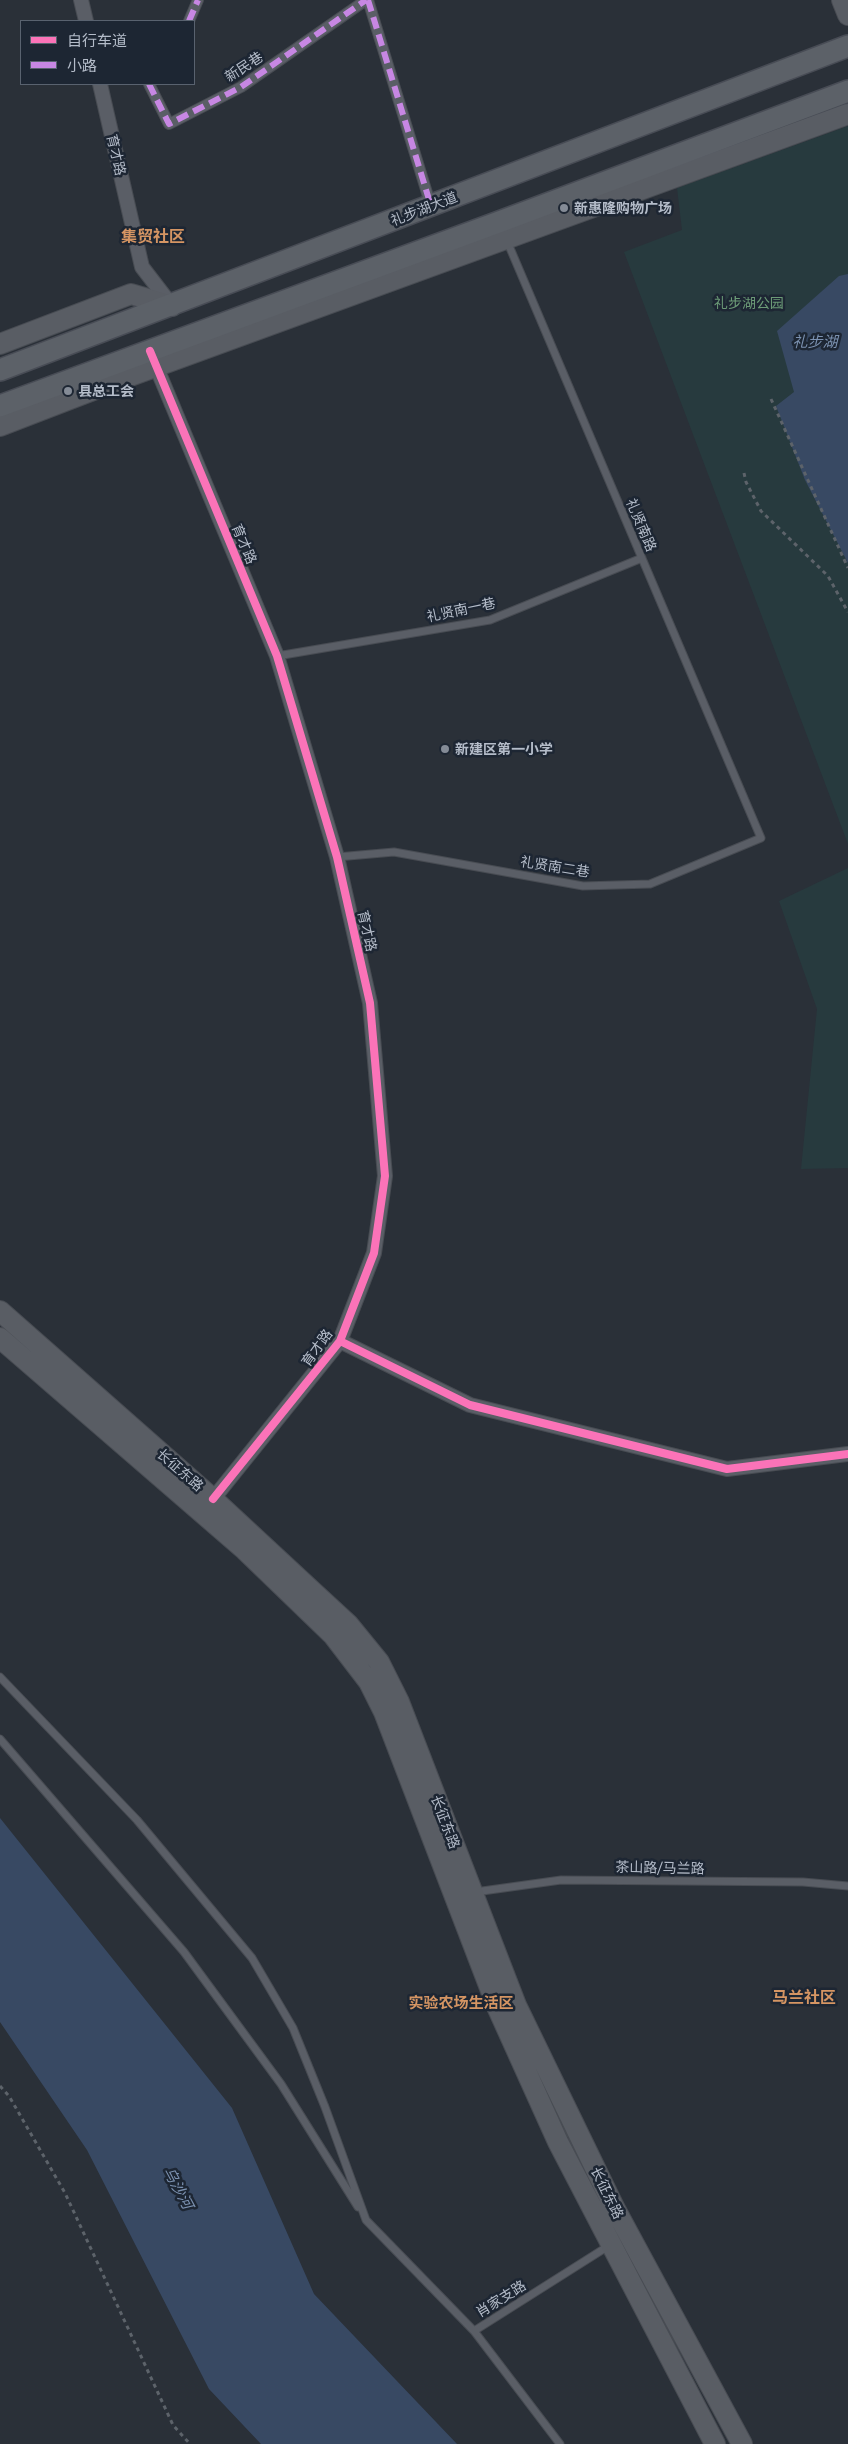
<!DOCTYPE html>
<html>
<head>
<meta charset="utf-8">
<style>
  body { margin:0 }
  #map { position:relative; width:848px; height:2444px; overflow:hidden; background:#2a3038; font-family:Ubuntu,"Noto Sans SC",sans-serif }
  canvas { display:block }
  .legend { position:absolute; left:20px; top:20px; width:175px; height:65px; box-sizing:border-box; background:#1d2633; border:1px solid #59626f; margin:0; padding:6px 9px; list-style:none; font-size:15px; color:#b4bcc9 }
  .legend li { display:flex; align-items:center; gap:10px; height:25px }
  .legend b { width:25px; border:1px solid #59626f }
</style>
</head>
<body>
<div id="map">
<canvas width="848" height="2444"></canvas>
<ul class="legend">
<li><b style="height:6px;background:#fb73b8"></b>自行车道</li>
<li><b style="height:6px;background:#c787e3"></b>小路</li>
</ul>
</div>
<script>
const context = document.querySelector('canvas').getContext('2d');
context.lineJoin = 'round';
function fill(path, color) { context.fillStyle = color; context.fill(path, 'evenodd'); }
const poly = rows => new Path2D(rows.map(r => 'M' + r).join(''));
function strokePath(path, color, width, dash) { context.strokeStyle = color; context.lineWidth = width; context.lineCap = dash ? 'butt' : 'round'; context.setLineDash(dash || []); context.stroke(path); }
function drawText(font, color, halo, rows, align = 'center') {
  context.font = font + ' Ubuntu,"Noto Sans SC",sans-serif'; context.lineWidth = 5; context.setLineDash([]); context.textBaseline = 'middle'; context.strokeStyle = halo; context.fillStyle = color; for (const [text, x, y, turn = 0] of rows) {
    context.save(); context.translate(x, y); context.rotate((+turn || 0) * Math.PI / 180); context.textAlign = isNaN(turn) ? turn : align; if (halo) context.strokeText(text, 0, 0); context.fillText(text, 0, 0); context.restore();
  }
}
const green = poly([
  [848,126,848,844,624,252,682,230,677,188],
  [848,868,848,1168,801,1169,817,1009,779,901]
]);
const water = poly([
  [848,274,848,563,805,480,776,406,794,392,777,331,839,276],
  [0,1818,232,2108,314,2294,457,2444,261,2444,209,2389,87,2150,0,2022]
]);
const path = poly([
  [771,399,848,568],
  [744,473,746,482,761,511,828,576,848,612],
  [0,2086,9,2096,65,2193,173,2425,190,2444]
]);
const service = poly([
  [277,656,490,620,642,558],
  [337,857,394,852,583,886,650,884,761,838,507,241],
  [0,1677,137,1820,252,1958,293,2028,325,2107,366,2220,474,2331],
  [0,1739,184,1952,281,2084,358,2207],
  [475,1892,561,1880,803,1882,848,1886],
  [560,2444,474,2331,610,2245]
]);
const pedestrian = poly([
  [368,0,431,206],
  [189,21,198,0],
  [149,84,169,124,241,87,366,0]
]);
const minor = poly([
  [81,0,86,21],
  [100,84,142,267,172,306],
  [153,359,277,656,337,857,370,1003,385,1176,374,1253,340,1341,213,1499],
  [340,1341,470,1405,727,1469,848,1454]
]);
const secondary = poly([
  [842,0,848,15],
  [0,344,131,294,172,306],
  [0,426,122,379,848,114],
  [0,1311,213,1499,310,1589,348,1624,379,1662,399,1702,516,2005,614,2207,742,2444],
  [0,1338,245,1550,333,1635,369,1682,384,1712,498,2009,558,2142,715,2444]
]);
const primary = poly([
  [0,370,848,46],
  [0,406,499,222,848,91]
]);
const quiet = poly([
  [368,0,431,206],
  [189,21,198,0],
  [149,84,169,124,241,87,366,0]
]);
const cycleway = poly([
  [150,351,277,656,337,857,370,1003,385,1176,374,1253,340,1341,213,1499],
  [340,1341,470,1405,727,1469,848,1454]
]);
const markers = [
  [564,208,5,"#848b96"],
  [68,391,5,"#848b96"],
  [445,749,5,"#848b96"]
];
const streetNames = [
  ["新民巷",244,67,-33],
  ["育才路",116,155,77],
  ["礼步湖大道",424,209,-21],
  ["礼贤南路",641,525,67],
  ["育才路",244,544,67],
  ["礼贤南一巷",461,610,-12],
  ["礼贤南二巷",555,867,9],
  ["育才路",367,931,77],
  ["育才路",317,1348,-54],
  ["长征东路",180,1470,41],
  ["长征东路",445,1822,69],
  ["茶山路/马兰路",660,1868,1],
  ["长征东路",607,2193,64],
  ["肖家支路",501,2299,-32]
];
const poiNames = [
  ["新惠隆购物广场",574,208],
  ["县总工会",78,391],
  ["新建区第一小学",455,749]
];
const parkNames = [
  ["礼步湖公园",749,303]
];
const waterNames = [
  ["礼步湖",815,342],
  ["乌沙河",178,2188,62]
];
const neighbourhoodNames = [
  ["实验农场生活区",461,2003]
];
const quarterNames = [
  ["集贸社区",153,237],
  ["马兰社区",804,1998]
];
fill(green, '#273a3e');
fill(water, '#384963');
strokePath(service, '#484c53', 9);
strokePath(pedestrian, '#484c53', 12);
strokePath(minor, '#484c53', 16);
strokePath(secondary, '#484c53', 22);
strokePath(primary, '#484c55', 24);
strokePath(path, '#5d636a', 3, [4, 4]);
strokePath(service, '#5a5e66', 7);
strokePath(pedestrian, '#5a5e66', 10);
strokePath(minor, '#5a5e66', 14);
strokePath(secondary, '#595d64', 20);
strokePath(primary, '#5c6168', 21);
strokePath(quiet, '#c787e3', 6, [12, 6]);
strokePath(cycleway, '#fb73b8', 8);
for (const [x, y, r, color] of markers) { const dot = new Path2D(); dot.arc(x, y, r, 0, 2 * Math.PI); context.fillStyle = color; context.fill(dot); strokePath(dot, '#1d2633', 2); }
drawText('14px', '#b4bcc9', '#1d2633', streetNames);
drawText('bold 14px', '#b4bcc9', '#1d2633', poiNames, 'left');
drawText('14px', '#6b9a76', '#1d2633', parkNames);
drawText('italic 15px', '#7c92b1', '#1d2633', waterNames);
drawText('bold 15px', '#d59563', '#1d2633', neighbourhoodNames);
drawText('bold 16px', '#d59563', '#1d2633', quarterNames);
</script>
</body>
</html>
